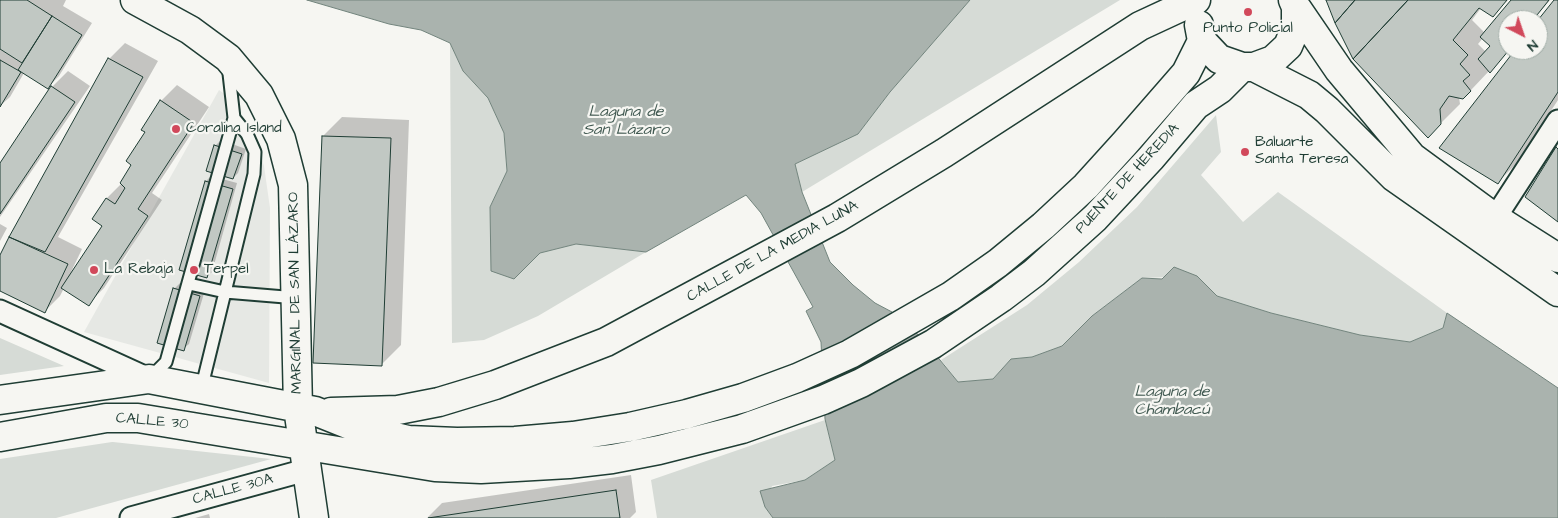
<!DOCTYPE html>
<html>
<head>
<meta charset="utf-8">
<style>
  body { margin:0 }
  #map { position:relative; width:1558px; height:518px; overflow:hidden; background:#f6f6f2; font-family:"Architects Daughter",sans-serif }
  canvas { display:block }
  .north { position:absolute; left:1498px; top:10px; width:50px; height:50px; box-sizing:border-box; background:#f6f6f2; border:1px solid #a0aca6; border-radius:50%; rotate:139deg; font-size:14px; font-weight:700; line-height:20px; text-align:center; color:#1f3d34 }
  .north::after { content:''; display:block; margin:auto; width:18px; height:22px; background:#d1495b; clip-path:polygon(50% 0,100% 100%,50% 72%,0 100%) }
</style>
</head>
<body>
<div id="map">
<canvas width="1558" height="518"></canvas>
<div class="north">N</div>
</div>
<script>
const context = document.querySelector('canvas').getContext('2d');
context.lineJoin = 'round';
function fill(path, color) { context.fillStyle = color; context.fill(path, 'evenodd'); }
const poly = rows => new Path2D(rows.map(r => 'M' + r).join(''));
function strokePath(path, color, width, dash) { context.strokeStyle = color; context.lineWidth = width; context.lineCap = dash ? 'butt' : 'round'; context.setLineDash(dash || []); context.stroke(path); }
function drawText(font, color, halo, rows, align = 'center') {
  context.font = font + ' "Architects Daughter",sans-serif'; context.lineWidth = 4.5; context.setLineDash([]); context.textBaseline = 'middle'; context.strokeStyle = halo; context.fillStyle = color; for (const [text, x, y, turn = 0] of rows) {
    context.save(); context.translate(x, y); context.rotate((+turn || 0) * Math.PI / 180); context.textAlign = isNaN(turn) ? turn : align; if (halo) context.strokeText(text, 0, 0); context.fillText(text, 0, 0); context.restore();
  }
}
const built = poly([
  [219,90,231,99,252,130,264,166,270,208,269,383,84,332]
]);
const green = poly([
  [970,0,1120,0,802,192,795,164,858,134,890,92],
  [450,43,463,71,488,98,504,133,507,171,490,207,514,279,540,253,576,244,646,252,538,316,484,340,452,343],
  [1216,115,1221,152,1201,175,1243,222,1278,192,1447,313,1443,328,1410,342,1360,335,1271,313,1217,296,1197,276,1142,278,1092,316,1062,346,1032,357,1011,359,993,379,958,382,941,360,1027,305,1079,262,1137,207],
  [0,338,64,366,0,375],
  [825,420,835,460,805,480,772,486,765,507,773,518,657,518,651,480],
  [112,442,113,442,271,459,56,518,0,518,0,459]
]);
const water = poly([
  [307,0,970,0,890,92,858,134,795,164,802,192,830,262,853,285,875,303,892,312,922,338,958,382,993,379,1011,359,1032,357,1062,346,1092,316,1142,278,1162,279,1174,267,1197,276,1217,296,1271,313,1360,335,1410,342,1443,328,1447,313,1558,388,1558,518,773,518,765,507,760,491,805,480,835,460,825,419,821,342,806,311,813,307,761,213,746,195,646,252,576,244,540,253,514,279,491,271,490,207,507,171,504,133,488,98,463,71,450,43,421,30,389,24,307,0]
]);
const shadow = poly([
  [0,0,66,0,63,6,92,23,59,76,48,87,24,73,10,97,0,106],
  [1328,0,1508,0,1492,15,1481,8,1472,20,1485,33,1513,0,1550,0,1533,20,1508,20,1509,50,1471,90,1462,97,1459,97,1460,104,1428,136],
  [1483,38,1492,46,1486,52,1478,44],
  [1556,0,1558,0,1558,100,1517,163,1498,182,1517,50,1538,50,1538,22],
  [125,43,158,61,58,237,82,249,71,272,104,226,107,198,122,183,133,165,161,101,177,85,209,107,152,193,162,200,104,288,88,304,64,288,60,296,45,311,0,290,0,258,110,58],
  [68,71,90,86,0,217,0,165,52,87],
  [342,117,409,120,401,345,382,364,323,136],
  [221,140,246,149,238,173,233,178,215,146],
  [211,176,237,183,212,272,206,277,180,270,206,181],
  [0,224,7,228,0,241],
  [180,283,205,290,189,344,183,349,174,289],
  [631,475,636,512,630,518,427,518,442,503],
  [209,514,210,518,195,518]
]);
const building = poly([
  [0,0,27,0,52,16,22,63,0,49,0,0],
  [1326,0,1355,0,1335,23,1326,0],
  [1355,0,1408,0,1353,59,1335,23,1355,0],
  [1408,0,1507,0,1493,17,1479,8,1453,40,1468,55,1460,64,1470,75,1463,81,1471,91,1463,99,1449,96,1440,109,1441,124,1428,138,1353,59,1408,0],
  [1511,0,1549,0,1533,20,1508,20,1509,50,1490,73,1478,59,1490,46,1480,37,1511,0],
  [1554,0,1558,0,1558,92,1498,184,1439,148,1515,50,1538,50,1538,20,1554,0],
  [52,16,82,35,48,89,18,70,52,16],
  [108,58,143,77,45,252,9,237,108,58],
  [0,60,21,72,0,107,0,60],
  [51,86,75,102,0,214,0,163,51,86],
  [160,100,194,123,138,209,148,216,89,306,61,288,102,226,92,219,106,198,115,204,125,188,120,183,131,165,126,161,145,132,141,130,160,100],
  [322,136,391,138,382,366,313,363,322,136],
  [214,145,242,154,233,179,206,171,214,145],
  [1556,147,1558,149,1558,222,1525,197,1556,147],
  [205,181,233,189,207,278,179,270,205,181],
  [9,237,68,264,45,313,0,291,0,255,9,237],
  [173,288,200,296,184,351,157,343,173,288],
  [616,490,620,518,428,518,616,490]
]);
const service = poly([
  [189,284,225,292,297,298],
  [150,378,166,362,234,118,228,65],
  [201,390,254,174,255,152,247,134,234,118]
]);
const minor = poly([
  [1495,218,1558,121],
  [0,311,149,379],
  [131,518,306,470]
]);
const secondary = poly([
  [135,0,190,30,228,58,259,95,281,139,293,185,298,408,314,518],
  [1296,7,1339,70,1412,157,1495,218,1558,258],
  [1199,25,1202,41,1219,59,1242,67,1254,67,1273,60,1288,46,1296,27,1296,7,1293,0],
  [1254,67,1309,95,1327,110,1394,177,1558,292],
  [0,400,149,379,315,411,360,429,408,440,457,442,515,441,573,436,630,427,687,414,743,398,797,378,850,354,951,296,998,263,1043,226,1086,186,1125,143,1186,73,1202,41],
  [331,412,398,410,439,402,495,385,606,342,837,218,944,153,1140,26,1196,0],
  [0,437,106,418,138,418,435,467,481,469,569,464,612,459,659,450,742,429,823,400,861,383,933,344,1001,298,1034,273,1095,218,1151,158,1196,105,1220,89,1242,67]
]);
const markers = [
  [1248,12,5,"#d1495b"],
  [176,129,5,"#d1495b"],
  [1245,152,5,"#d1495b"],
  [94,270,5,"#d1495b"],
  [194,270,5,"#d1495b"]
];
const poiNames = [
  ["Punto Policial",1248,29,"center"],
  ["Coralina Island",186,129],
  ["Baluarte",1255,143],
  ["Santa Teresa",1255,160],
  ["La Rebaja",104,270],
  ["Terpel",204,270]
];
const streetNames = [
  ["PUENTE DE HEREDIA",1128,179,-47],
  ["CALLE DE LA MEDIA LUNA",773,252,-29],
  ["MARGINAL DE SAN LÁZARO",296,293,-91],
  ["CALLE 30",152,422,5],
  ["CALLE 30A",233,490,-15]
];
const waterNames = [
  ["Laguna de",626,113],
  ["San Lázaro",626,131],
  ["Laguna de",1172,393],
  ["Chambacú",1172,411]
];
fill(built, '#e6e8e4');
fill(green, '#d6dbd6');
fill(water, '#aab3ae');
strokePath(water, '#72847d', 1);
fill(shadow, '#0003');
fill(building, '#c1c8c3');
strokePath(building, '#1f3d34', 1);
strokePath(service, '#1f3d34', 15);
strokePath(minor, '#1f3d34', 25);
strokePath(secondary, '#1f3d34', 31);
strokePath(service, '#f6f6f2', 11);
strokePath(minor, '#f6f6f2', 21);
strokePath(secondary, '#f6f6f2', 28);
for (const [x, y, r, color] of markers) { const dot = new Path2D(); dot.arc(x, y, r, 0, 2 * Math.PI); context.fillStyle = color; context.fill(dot); strokePath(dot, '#f6f6f2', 2); }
drawText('15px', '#1f3d34', '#f6f6f2', poiNames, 'left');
drawText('15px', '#1f3d34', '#f6f6f2', streetNames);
drawText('italic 16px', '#425a52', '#f6f6f2', waterNames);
</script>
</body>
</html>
